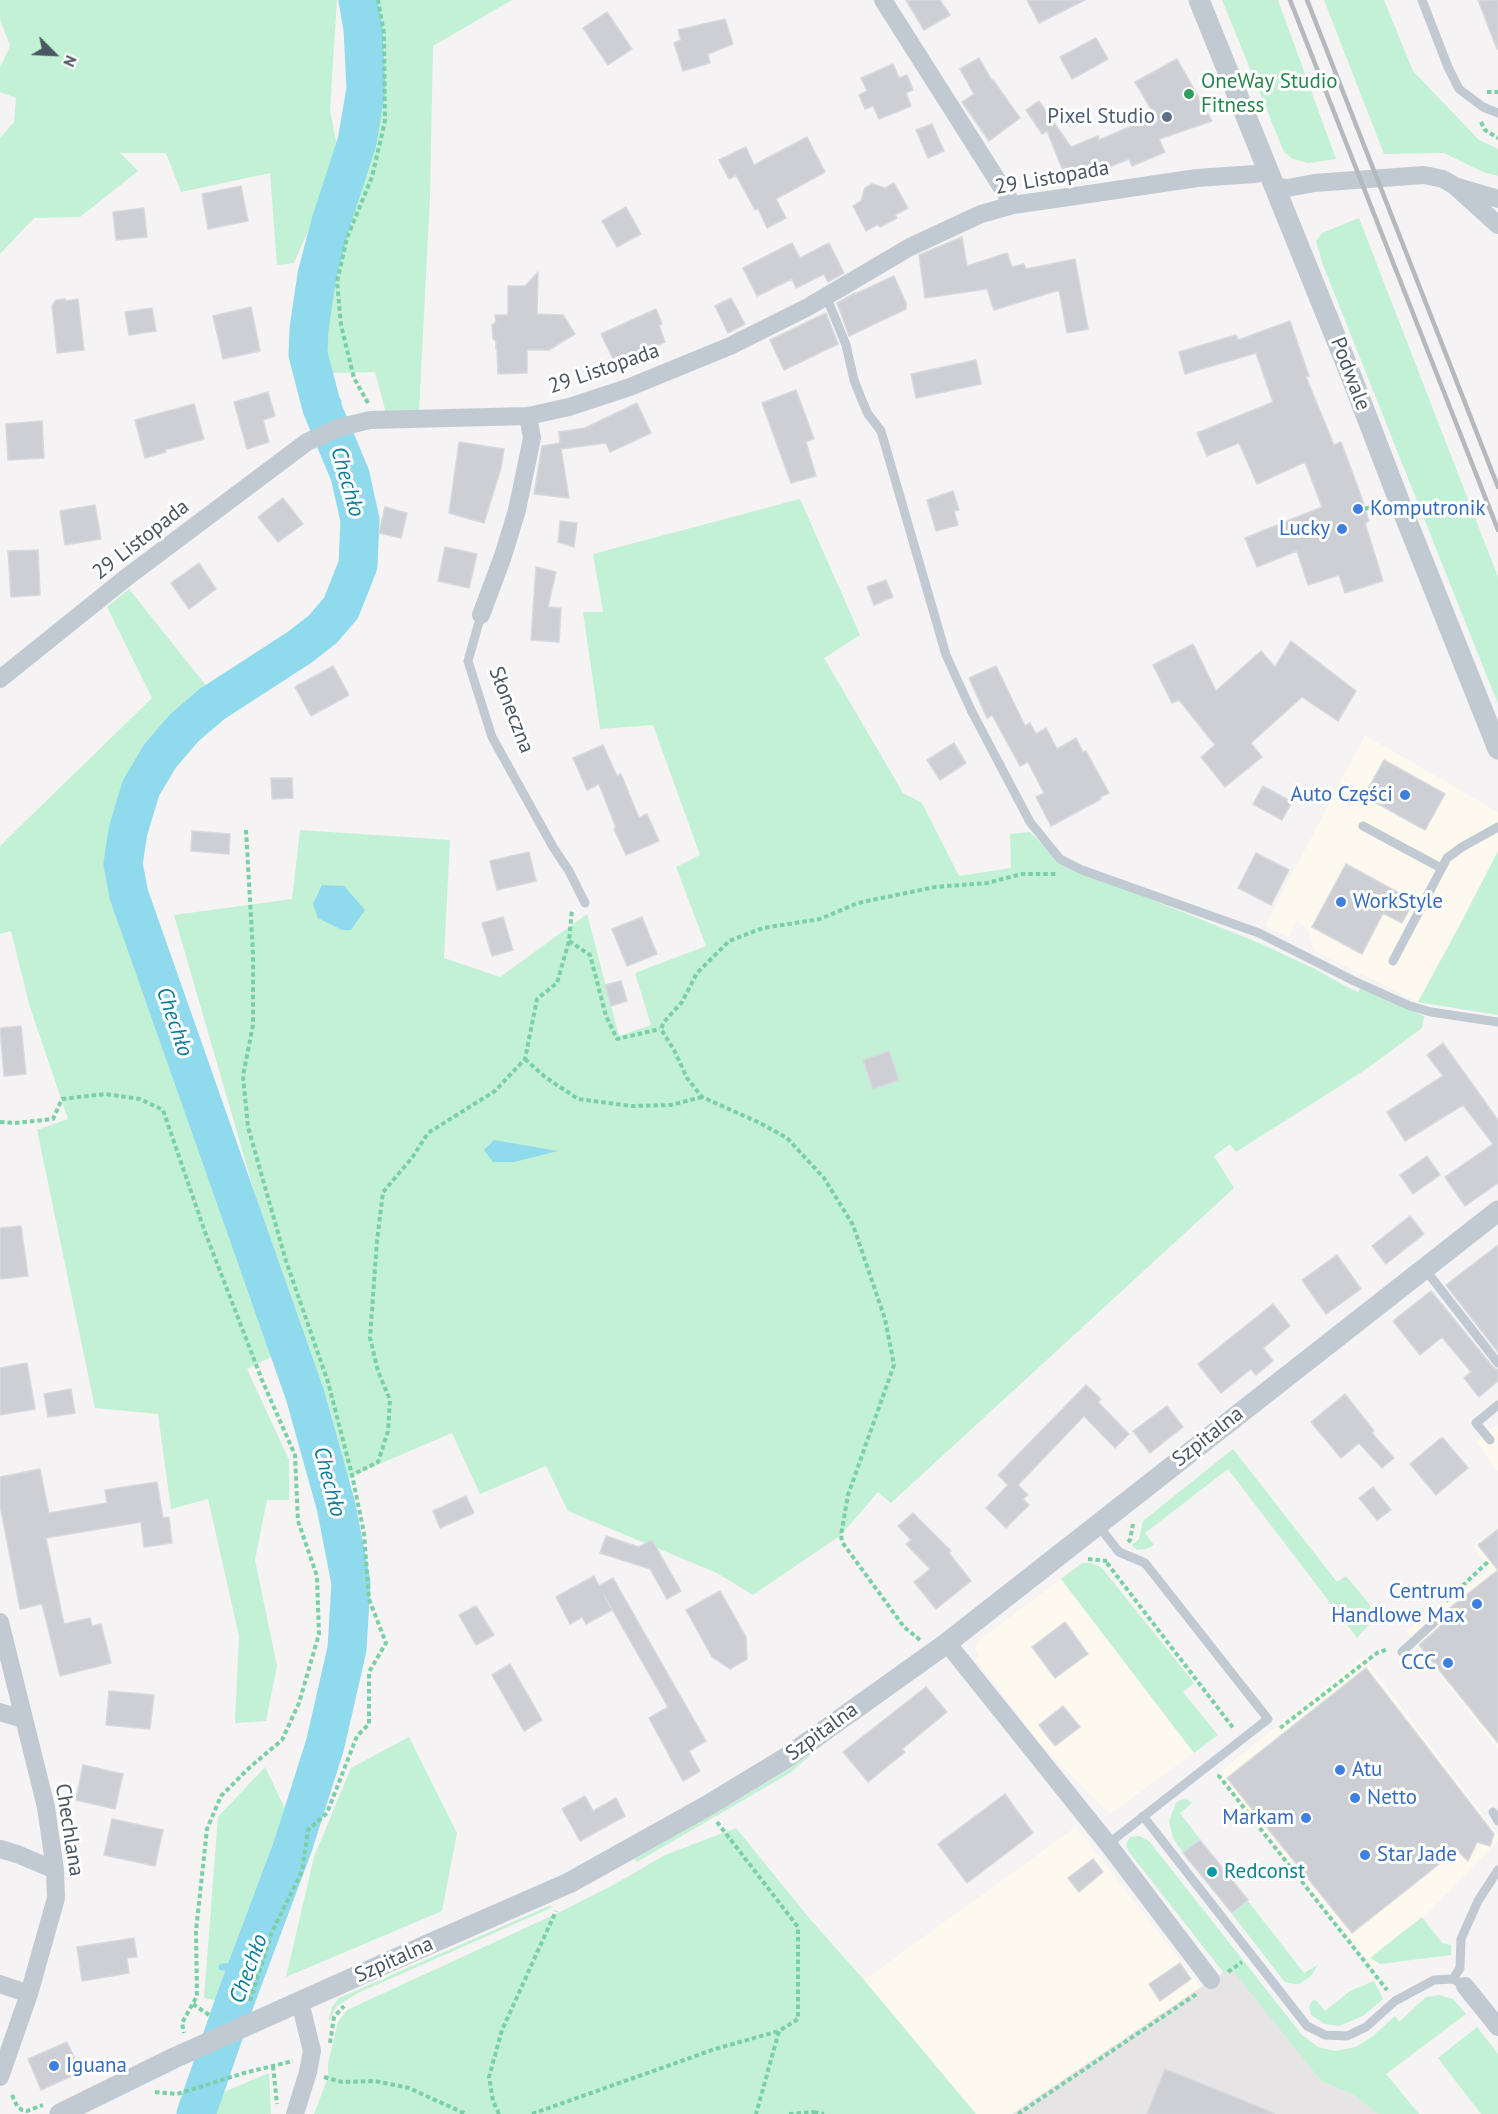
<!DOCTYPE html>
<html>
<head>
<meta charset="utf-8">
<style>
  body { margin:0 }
  #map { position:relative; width:1498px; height:2114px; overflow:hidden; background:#f5f3f3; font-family:"PT Sans",sans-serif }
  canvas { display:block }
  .north { position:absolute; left:24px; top:24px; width:60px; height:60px; -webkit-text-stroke:4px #fff; paint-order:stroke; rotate:114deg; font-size:16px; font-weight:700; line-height:24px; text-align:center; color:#4a5661 }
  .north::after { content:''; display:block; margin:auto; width:21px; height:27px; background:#4a5661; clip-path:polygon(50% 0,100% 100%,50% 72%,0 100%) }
</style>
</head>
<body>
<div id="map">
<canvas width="1498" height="2114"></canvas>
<div class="north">N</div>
</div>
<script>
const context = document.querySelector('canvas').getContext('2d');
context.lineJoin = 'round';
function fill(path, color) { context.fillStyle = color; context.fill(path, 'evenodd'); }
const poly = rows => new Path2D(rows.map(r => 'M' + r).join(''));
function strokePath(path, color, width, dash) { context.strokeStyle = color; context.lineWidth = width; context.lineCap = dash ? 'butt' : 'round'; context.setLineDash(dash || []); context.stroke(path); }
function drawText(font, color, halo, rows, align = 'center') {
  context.font = font + ' "PT Sans",sans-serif'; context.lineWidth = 6; context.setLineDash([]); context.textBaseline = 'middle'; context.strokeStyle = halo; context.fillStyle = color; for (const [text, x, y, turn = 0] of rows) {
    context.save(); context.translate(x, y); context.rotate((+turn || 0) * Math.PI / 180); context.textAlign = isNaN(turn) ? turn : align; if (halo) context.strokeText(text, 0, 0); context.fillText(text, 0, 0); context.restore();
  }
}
const commercial = poly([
  [1365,735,1498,812,1498,851,1418,1002,1314,951,1308,930,1297,920,1289,937,1265,926],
  [1498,1424,1498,1472,1476,1442],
  [1498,1527,1498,1749,1406,1631,1489,1570,1473,1546],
  [1061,1579,1194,1753,1110,1814,1043,1747,976,1660,979,1658,975,1648,978,1641],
  [1363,1657,1498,1835,1498,1841,1375,1968,1215,1776],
  [1076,1827,1201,1987,1012,2114,976,2114,864,1980]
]);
const education = poly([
  [1231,1967,1321,2081,1352,2094,1378,2114,1012,2114]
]);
const green = poly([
  [0,0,337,0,330,110,336,141,330,181,294,263,277,265,270,173,181,192,166,153,120,153,138,171,80,217,34,218,0,254,0,138,14,122,16,98,0,92,0,68,10,46,0,19],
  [364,0,512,0,433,46,430,195,419,413,386,413,375,372,324,373,319,355,323,290,344,203,357,161,367,122,371,94,372,23],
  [1222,0,1278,0,1336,159,1308,163,1293,159,1284,152],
  [1324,0,1384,0,1413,71,1479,140,1498,149,1498,176,1483,172,1444,153,1384,154],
  [1359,218,1498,577,1498,704,1323,265,1316,241,1322,233],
  [800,499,860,635,824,658,903,793,922,803,959,876,1011,868,1010,834,1030,832,1059,862,1259,943,1315,969,1347,987,1358,992,1361,988,1424,1016,1422,1028,1365,1070,1236,1152,1230,1144,1214,1156,1234,1188,891,1503,878,1492,841,1535,753,1595,717,1573,568,1511,546,1466,480,1494,452,1433,356,1474,339,1484,174,915,292,899,300,830,450,840,444,958,500,977,587,914,619,1036,651,1025,635,973,706,946,676,867,700,855,653,725,600,729,583,612,603,612,593,554],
  [129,589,208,688,146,753,123,815,117,862,120,907,277,1354,247,1369,289,1460,289,1500,267,1500,255,1560,277,1666,266,1721,235,1723,239,1636,208,1499,171,1509,158,1414,95,1408,37,1130,68,1119,30,1007,11,931,0,934,0,846,152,698,107,607],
  [1498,851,1498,1015,1418,1002,1461,923],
  [1233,1449,1337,1582,1346,1576,1370,1605,1368,1626,1357,1638,1228,1469,1145,1533,1154,1545,1146,1549,1137,1550,1132,1545,1139,1539,1143,1521],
  [1082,1563,1091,1563,1102,1568,1194,1683,1183,1692,1218,1735,1194,1753,1061,1579],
  [409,1737,457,1833,442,1911,286,1977,314,1857,351,1768],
  [822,1745,790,1773,637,1862,634,1859,711,1816,789,1769],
  [265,1767,288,1815,223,2002,204,1998,218,1817],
  [1183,1799,1188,1800,1192,1803,1180,1813,1200,1839,1183,1853,1173,1838,1169,1821,1176,1803],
  [736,1828,810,1919,864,1980,976,2114,314,2114,328,2077,328,2064,338,2022,347,2010,560,1912,615,1884,665,1855],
  [1139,1836,1149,1841,1302,2035,1318,2047,1335,2051,1356,2047,1373,2036,1395,2016,1399,2022,1426,1997,1439,1995,1453,1999,1466,2014,1386,2074,1419,2114,1378,2114,1352,2094,1321,2081,1231,1968,1223,1972,1129,1852,1126,1844,1130,1837],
  [1248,1901,1304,1973,1318,1965,1311,1976,1299,1984,1294,1984,1285,1982,1280,1976,1232,1914],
  [549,1906,553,1907,358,1993,337,2006,328,2022,332,2007,339,1998],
  [1422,1917,1442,1943,1451,1945,1451,1955,1380,1964,1370,1958],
  [1374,1981,1383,1999,1363,2016,1339,2026,1325,2024,1311,2015,1309,2006,1313,2000,1317,2001,1325,2011,1350,1991],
  [1477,2027,1498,2054,1498,2114,1481,2114,1438,2058],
  [269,2073,271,2114,216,2114,224,2092]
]);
const water = poly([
  [322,885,344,886,365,910,351,930,342,930,318,918,313,904],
  [494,1140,558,1151,514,1162,493,1162,484,1150]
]);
const stream = poly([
  [320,399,338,402],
  [222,1967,247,1967],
  [203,2094,218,2099]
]);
const river = poly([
  [196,2114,236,1998,293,1846,325,1745,347,1649,351,1583,336,1506,305,1395,129,895,123,864,128,831,141,788,160,756,184,728,212,704,300,647,323,629,341,608,358,565,360,520,350,475,322,408,308,354,309,329,317,275,331,222,357,142,366,89,363,29,358,0]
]);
const building = poly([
  [906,0,940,0,950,15,924,30,906,0],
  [1027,0,1085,0,1039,23,1027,0],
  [1478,0,1498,0,1498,49,1497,49,1478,0],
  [607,12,632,49,608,65,583,28,607,12],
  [725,19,733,44,708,54,710,63,683,71,674,43,681,40,678,30,725,19],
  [1096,38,1108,59,1072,79,1060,57,1096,38],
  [979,58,992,81,993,80,1020,118,989,141,962,102,974,94,960,69,979,58],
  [1177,59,1212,121,1159,139,1165,152,1132,166,1129,159,1068,183,1047,131,1042,134,1026,110,1039,101,1071,147,1098,136,1099,140,1155,116,1135,82,1177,59],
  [893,64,899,78,907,75,913,90,906,93,911,106,879,119,873,106,865,109,859,95,867,91,861,78,893,64],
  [932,124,944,151,928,158,916,130,932,124],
  [807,137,825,172,776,199,786,218,767,228,758,208,755,210,736,175,729,179,719,160,746,147,754,165,807,137],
  [894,183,908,208,895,215,897,218,880,227,878,224,866,231,853,206,861,201,865,188,872,184,885,188,894,183],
  [241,186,248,221,208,229,202,194,241,186],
  [626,207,641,234,617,247,602,221,626,207],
  [144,208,147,237,116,240,113,212,144,208],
  [962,237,967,266,1007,253,1012,267,1024,264,1026,269,1075,259,1088,329,1067,333,1059,290,994,310,987,289,925,298,919,255,962,237],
  [792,243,800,258,829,243,844,273,828,282,824,274,796,288,792,279,757,296,743,268,792,243],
  [538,272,537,314,563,315,575,334,549,350,527,350,527,373,498,374,497,349,496,349,496,341,493,339,492,325,496,322,495,315,508,315,508,286,525,286,538,272],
  [894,276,906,303,906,309,849,336,837,303,855,293,855,294,894,276],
  [731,298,745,324,728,333,715,306,731,298],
  [65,299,66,301,78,299,84,350,57,353,52,306,56,300,65,299],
  [251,307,260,351,223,359,213,316,251,307],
  [152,308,156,331,129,335,125,312,152,308],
  [656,309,662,324,659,325,665,342,616,365,601,334,656,309],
  [826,313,838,344,784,370,770,340,826,313],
  [1290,321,1309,376,1306,377,1334,445,1341,442,1360,493,1369,521,1365,523,1383,581,1345,593,1339,575,1308,585,1297,551,1257,567,1245,538,1322,507,1305,462,1257,484,1239,443,1207,456,1197,433,1273,402,1256,353,1185,374,1179,352,1236,335,1238,340,1290,321],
  [976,360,981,384,916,398,911,374,976,360],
  [796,390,814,439,806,442,816,476,791,483,762,403,796,390],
  [268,392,275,416,263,420,269,442,247,449,234,402,268,392],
  [637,403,651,433,610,452,606,443,561,449,569,498,534,494,542,446,560,443,559,432,585,428,637,403],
  [194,404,204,439,165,450,166,452,145,458,135,420,194,404],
  [42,421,44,458,8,460,6,424,42,421],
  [459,442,504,449,501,468,484,523,449,513,459,442],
  [953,491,959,510,954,511,958,525,936,531,927,500,953,491],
  [283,498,303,524,278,542,258,517,283,498],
  [95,505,101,539,65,545,60,511,95,505],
  [385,507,407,513,401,538,379,533,385,507],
  [560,521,577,523,574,547,558,542,560,521],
  [445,547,477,554,469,588,438,581,445,547],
  [38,550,40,595,11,597,8,551,38,550],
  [199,563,216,589,189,609,171,583,199,563],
  [536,567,556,572,548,607,561,608,559,642,531,640,536,567],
  [886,580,893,597,874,605,867,587,886,580],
  [1291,641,1356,691,1338,721,1302,697,1251,743,1262,757,1225,787,1201,757,1215,745,1179,700,1172,703,1153,665,1193,644,1216,691,1261,651,1275,667,1291,641],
  [333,666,349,695,311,716,295,687,333,666],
  [996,666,1025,726,1030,723,1036,734,1046,728,1057,749,1076,738,1083,752,1086,751,1109,793,1100,797,1101,799,1051,826,1036,797,1044,793,1028,762,1020,766,992,715,987,718,969,678,996,666],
  [954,743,966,763,940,780,927,760,954,743],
  [603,745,617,776,621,774,639,818,647,814,659,841,626,855,614,829,616,828,599,784,587,790,573,758,603,745],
  [1384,760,1445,794,1425,830,1364,796,1384,760],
  [271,778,292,778,293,798,272,799,271,778],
  [1263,786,1292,802,1282,820,1253,804,1263,786],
  [192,831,230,834,229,854,191,851,192,831],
  [529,852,536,881,497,890,490,861,529,852],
  [1256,853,1289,870,1271,905,1238,888,1256,853],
  [1346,864,1414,901,1402,923,1383,913,1362,954,1312,927,1346,864],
  [503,917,513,950,492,956,482,923,503,917],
  [642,917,657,954,627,966,612,929,642,917],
  [621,981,627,1001,611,1006,605,985,621,981],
  [21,1026,26,1074,4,1076,0,1028,21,1026],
  [1443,1043,1498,1120,1498,1183,1465,1206,1445,1177,1493,1144,1463,1105,1405,1141,1387,1112,1443,1076,1427,1055,1443,1043],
  [889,1051,899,1080,873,1089,863,1060,889,1051],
  [1427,1156,1440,1175,1413,1194,1400,1175,1427,1156],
  [1410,1216,1424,1234,1386,1264,1372,1246,1410,1216],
  [21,1226,28,1276,0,1279,0,1228,21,1226],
  [1498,1245,1498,1352,1446,1285,1498,1245],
  [1337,1255,1361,1289,1326,1314,1302,1280,1337,1255],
  [1431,1291,1493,1367,1498,1370,1498,1381,1479,1397,1464,1378,1471,1372,1442,1337,1420,1355,1393,1321,1431,1291],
  [1273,1304,1290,1326,1263,1348,1273,1361,1256,1375,1251,1369,1221,1393,1198,1364,1273,1304],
  [27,1363,35,1409,0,1415,0,1368,27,1363],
  [1086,1385,1101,1399,1098,1402,1129,1434,1115,1448,1084,1416,1018,1485,1028,1495,1023,1499,1029,1505,1006,1528,986,1508,1008,1485,998,1475,1086,1385],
  [71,1389,75,1413,48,1417,44,1394,71,1389],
  [1345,1394,1374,1431,1372,1433,1394,1458,1382,1468,1359,1443,1341,1458,1311,1422,1345,1394],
  [1167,1406,1183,1427,1150,1453,1133,1431,1167,1406],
  [1442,1437,1468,1468,1436,1495,1410,1464,1442,1437],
  [40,1469,49,1513,107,1503,105,1490,157,1482,163,1518,169,1517,172,1543,144,1547,141,1522,46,1538,64,1624,90,1618,92,1626,101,1624,111,1663,60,1676,42,1604,20,1609,0,1505,0,1477,40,1469],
  [1373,1487,1391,1510,1377,1520,1359,1498,1373,1487],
  [466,1496,474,1513,440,1528,433,1511,466,1496],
  [913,1513,951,1551,949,1553,971,1581,936,1609,914,1582,930,1569,906,1544,911,1540,898,1526,913,1513],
  [1498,1529,1498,1743,1419,1645,1447,1620,1449,1614,1447,1610,1498,1570,1478,1545,1498,1529],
  [606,1536,639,1547,652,1540,681,1591,667,1599,650,1569,600,1553,606,1536],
  [594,1576,599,1586,613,1578,706,1741,689,1751,700,1771,683,1781,649,1718,668,1707,604,1595,612,1610,586,1624,582,1617,570,1624,556,1597,594,1576],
  [720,1591,746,1637,747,1659,730,1669,712,1657,686,1610,720,1591],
  [476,1606,494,1635,476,1645,459,1615,476,1606],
  [1065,1622,1088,1654,1055,1678,1032,1647,1065,1622],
  [510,1664,542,1720,524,1731,492,1675,510,1664],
  [1366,1668,1494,1834,1490,1846,1477,1842,1468,1861,1457,1850,1352,1933,1227,1778,1366,1668],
  [926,1687,947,1712,902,1749,905,1752,868,1782,843,1752,926,1687],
  [109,1691,154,1695,150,1729,106,1725,109,1691],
  [1063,1706,1080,1727,1055,1746,1039,1725,1063,1706],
  [83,1765,123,1774,115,1809,76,1800,83,1765],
  [1005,1794,1033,1833,967,1883,938,1844,1005,1794],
  [585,1796,593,1811,616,1798,625,1816,580,1841,562,1809,585,1796],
  [112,1819,163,1830,155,1866,104,1855,112,1819],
  [1200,1840,1248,1900,1232,1913,1183,1853,1200,1840],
  [1093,1859,1103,1872,1079,1892,1068,1878,1093,1859],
  [134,1938,137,1957,127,1958,129,1973,82,1981,77,1947,134,1938],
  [1180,1963,1191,1979,1160,2001,1149,1984,1180,1963],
  [67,2042,81,2072,41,2090,28,2059,67,2042],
  [1165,2069,1274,2113,1274,2114,1147,2114,1165,2069]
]);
const path = poly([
  [1487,92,1498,92],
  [1481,122,1485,130,1498,138],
  [368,403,354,378,341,325,337,282,347,238,372,177,385,121,384,33,378,0],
  [1365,509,1379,504],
  [246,830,253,953,253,1025,243,1076,248,1127,286,1261,328,1382,352,1475],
  [569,941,590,955,606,1016,617,1039,660,1029],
  [525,1059,545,1077,578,1099,632,1106,671,1105,702,1097],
  [0,1122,15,1123,53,1119,62,1099,105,1094,140,1099,163,1110,205,1232,262,1380,295,1455,298,1521,317,1576,319,1634,299,1703,282,1740,249,1768,221,1796,207,1829,196,1931,197,1996,182,2023,184,2033],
  [1128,1542,1130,1540,1133,1524],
  [1088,1559,1107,1561],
  [1107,1563,1234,1729],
  [1446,1601,1490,1560],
  [920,1640,904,1627,842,1542,841,1535,848,1495,894,1365,885,1319,853,1225,824,1178,787,1138,760,1123,702,1097,687,1078,674,1050,661,1029,664,1022,682,1002,697,973,729,941,763,928,820,919,858,903,935,887,987,883,1022,874,1057,874],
  [1280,1728,1377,1653,1388,1649],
  [1220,1775,1219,1776,1387,1990],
  [717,1822,798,1927,798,2019,779,2031,756,2114],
  [1228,1972,1242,1962],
  [250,2001,272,1932,302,1871,308,1830,327,1813,357,1736,369,1724,369,1672,386,1643,369,1599,364,1533,352,1475,378,1462,388,1431,390,1400,378,1371,370,1338,377,1241,383,1192,412,1158,428,1133,495,1091,525,1059,537,999,557,983,569,941,572,909],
  [193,2004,212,2017],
  [330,2043,334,2017,344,2006],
  [273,2066,277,2104],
  [324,2077,342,2082,375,2081,409,2088,466,2114],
  [155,2092,177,2094,244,2073,293,2061],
  [12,2095,17,2106,22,2110,27,2111,43,2105],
  [814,2112,824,2114],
  [499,2114,493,2101,489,2077,502,2030,556,1911],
  [532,2114,715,2049,779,2031],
  [789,2114,814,2112],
  [1018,2114,1198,1993]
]);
const service = poly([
  [1422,0,1448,67,1459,89,1483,107,1498,113],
  [826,296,846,345,854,380,861,398,868,414,881,431,946,655,971,710,1030,822,1060,859,1082,870,1259,933,1354,981,1410,1006,1431,1012,1498,1022],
  [481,615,468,661,492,737,553,847,569,871,585,903],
  [1363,826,1441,868],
  [1393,961,1447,858,1462,847,1498,827],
  [1424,1268,1498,1363],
  [1490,1440,1476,1423,1498,1405],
  [1097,1524,1119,1552,1145,1563,1268,1719,1108,1844],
  [1402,1652,1442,1615],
  [1493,1812,1498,1821],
  [1143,1816,1307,2026,1325,2035,1347,2036,1366,2027,1395,2001,1434,1980,1453,1979,1465,1986],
  [1453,1979,1460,1968,1461,1939,1478,1901,1498,1870]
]);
const minor = poly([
  [883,0,1013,205],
  [1275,187,1288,188,1314,183,1424,175,1443,179,1455,186,1498,199],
  [1456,187,1498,225],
  [481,615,503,556,517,510,532,438,528,416],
  [0,679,127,577,307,442,341,427,370,420,528,416,569,407,630,387,730,346,808,307,910,247,981,214,1013,205,1089,194,1197,178,1255,174,1268,171],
  [0,1622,46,1807,55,1870,56,1898,29,1994,0,2077],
  [947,1643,1108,1844,1211,1980],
  [0,1712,23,1719],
  [0,1849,17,1854,55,1870],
  [0,1984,29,1994],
  [1465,1986,1498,2027],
  [295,2114,308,2072,312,2051,300,2002]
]);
const tertiary = poly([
  [1199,0,1348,368,1406,519,1498,749],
  [60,2114,174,2058,402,1956,569,1883,707,1806,786,1758,947,1643,1498,1211]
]);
const rail = poly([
  [1290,0,1498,530],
  [1307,0,1498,487]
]);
const markers = [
  [1189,94,6,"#2e9e5b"],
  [1167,117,6,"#5c6f8a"],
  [1358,509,6,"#3f7fe0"],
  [1342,529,6,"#3f7fe0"],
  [1405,795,6,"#3f7fe0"],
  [1341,902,6,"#3f7fe0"],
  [1477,1604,6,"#3f7fe0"],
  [1448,1663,6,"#3f7fe0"],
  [1340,1770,6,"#3f7fe0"],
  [1355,1798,6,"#3f7fe0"],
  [1306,1818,6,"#3f7fe0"],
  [1365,1855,6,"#3f7fe0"],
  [1212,1872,6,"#0f9aa8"],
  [54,2066,6,"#3f7fe0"]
];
const leisureNames = [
  ["OneWay Studio",1201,82],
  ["Fitness",1201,106]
];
const serviceNames = [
  ["Pixel Studio",1155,117]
];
const streetNames = [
  ["29 Listopada",1052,178,-10],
  ["29 Listopada",604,369,-19],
  ["Podwale",1350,374,69],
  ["29 Listopada",141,540,-38],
  ["Słoneczna",511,710,69],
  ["Szpitalna",1208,1437,-38],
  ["Szpitalna",822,1732,-36],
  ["Chechlana",69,1830,81],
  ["Szpitalna",394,1960,-24]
];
const shopNames = [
  ["Komputronik",1370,509],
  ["Lucky",1330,529,"right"],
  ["Auto Części",1393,795,"right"],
  ["WorkStyle",1353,902],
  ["Centrum",1465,1592,"right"],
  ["Handlowe Max",1465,1616,"right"],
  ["CCC",1436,1663,"right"],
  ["Atu",1352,1770],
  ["Netto",1367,1798],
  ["Markam",1294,1818,"right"],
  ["Star Jade",1377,1855],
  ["Iguana",66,2066]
];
const cultureNames = [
  ["Redconst",1224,1872]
];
const waterNames = [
  ["Chechło",347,482,74],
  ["Chechło",174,1022,71],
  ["Chechło",329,1482,75],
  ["Chechło",249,1969,-70]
];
fill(commercial, '#fdf9ef');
fill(education, '#e6e4e5');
fill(green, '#c3f1d5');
fill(water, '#90daee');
strokePath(stream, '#90daee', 7);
strokePath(river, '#90daee', 39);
fill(building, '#cdcfd5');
strokePath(building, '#d7d9de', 1.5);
strokePath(path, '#7ad0a6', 4, [4.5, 3]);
strokePath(service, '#c1cad2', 9);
strokePath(minor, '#c1cad2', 18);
strokePath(tertiary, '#c1cad2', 21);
strokePath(rail, '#b5b8bd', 4.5);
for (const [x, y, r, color] of markers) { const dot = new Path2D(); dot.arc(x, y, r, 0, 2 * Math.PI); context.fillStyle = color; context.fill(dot); strokePath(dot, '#fff', 2); }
drawText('21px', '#27864d', '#fff', leisureNames, 'left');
drawText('21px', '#4e5e75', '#fff', serviceNames, 'right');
drawText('21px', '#4a5661', '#fff', streetNames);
drawText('21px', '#366cbe', '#fff', shopNames, 'left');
drawText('21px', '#0d838f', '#fff', cultureNames, 'left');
drawText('italic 22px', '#0c7c9b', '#fff', waterNames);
</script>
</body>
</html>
